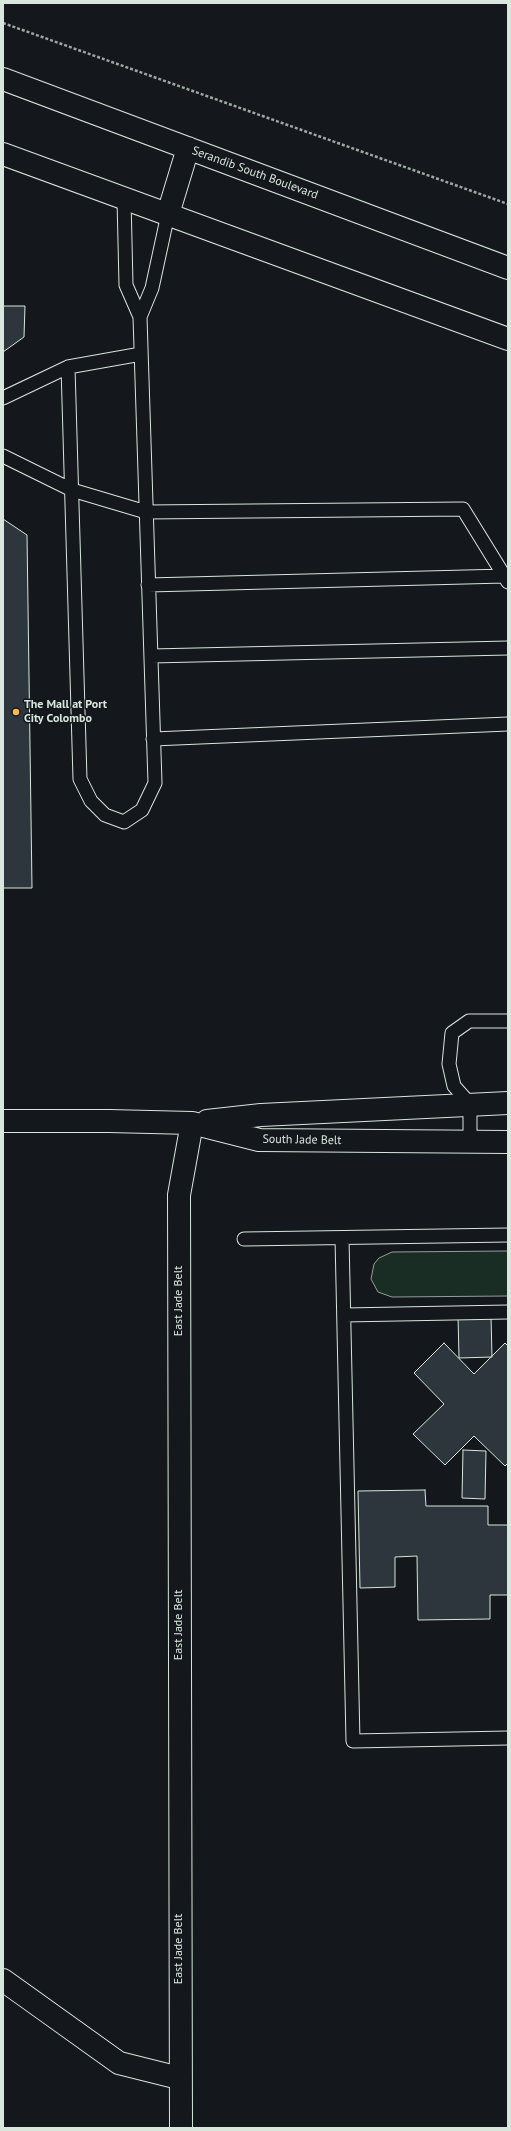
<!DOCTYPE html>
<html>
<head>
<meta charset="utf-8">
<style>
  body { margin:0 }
  #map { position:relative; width:511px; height:2131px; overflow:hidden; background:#14181c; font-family:"PT Sans",sans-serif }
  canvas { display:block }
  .frame { position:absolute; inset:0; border:4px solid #d8e6dc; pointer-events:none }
</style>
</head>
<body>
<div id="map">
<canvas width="511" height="2131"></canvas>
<div class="frame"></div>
</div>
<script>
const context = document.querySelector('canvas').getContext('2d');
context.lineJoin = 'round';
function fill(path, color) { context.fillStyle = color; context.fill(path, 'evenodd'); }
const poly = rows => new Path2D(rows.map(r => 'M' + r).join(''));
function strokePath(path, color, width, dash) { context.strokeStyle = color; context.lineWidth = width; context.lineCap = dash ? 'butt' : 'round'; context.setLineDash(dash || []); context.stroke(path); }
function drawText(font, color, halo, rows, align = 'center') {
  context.font = font + ' "PT Sans",sans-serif'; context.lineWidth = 3; context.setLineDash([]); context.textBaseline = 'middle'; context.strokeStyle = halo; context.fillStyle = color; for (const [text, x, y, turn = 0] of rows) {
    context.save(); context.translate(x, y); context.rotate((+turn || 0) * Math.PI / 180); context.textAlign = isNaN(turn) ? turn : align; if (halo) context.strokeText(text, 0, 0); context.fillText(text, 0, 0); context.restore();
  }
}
const green = poly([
  [508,1251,508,1296,392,1297,378,1292,371,1279,374,1264,379,1258,392,1252,508,1251]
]);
const building = poly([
  [3,306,25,306,24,337,3,352,3,306],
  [3,519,27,535,32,888,3,888,3,519],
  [458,1316,491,1316,492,1357,459,1358,458,1316],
  [444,1343,474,1374,505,1343,508,1346,508,1463,505,1466,474,1436,445,1465,413,1434,444,1404,414,1373,444,1343],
  [463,1450,486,1451,485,1499,462,1498,463,1450],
  [425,1490,426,1506,488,1506,488,1525,508,1525,508,1595,490,1595,490,1619,418,1620,417,1556,395,1557,395,1587,360,1588,358,1491,425,1490]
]);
const path = poly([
  [3,23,508,204]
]);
const lane = poly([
  [140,317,152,288,168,214],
  [68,367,80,779,91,801,105,815,124,822,142,810,155,783,140,317,126,285,124,199],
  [3,398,68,367,141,354],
  [3,456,72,490,146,512,463,509,508,582],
  [148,585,505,576],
  [151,656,508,648],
  [153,739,508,724],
  [470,1143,470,1104,454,1086,449,1064,452,1033,469,1021,508,1021],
  [342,1238,353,1741,508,1738],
  [244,1239,508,1235],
  [344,1315,508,1312]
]);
const street = poly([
  [3,79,508,268],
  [3,154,508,339],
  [168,214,188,148],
  [3,1121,109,1121,192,1123,259,1140,508,1142],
  [207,1121,261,1115,508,1103],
  [3,1980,119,2063,179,2078],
  [181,2128,179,1195,192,1123]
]);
const markers = [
  [16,712,4,"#ffb74d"]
];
const streetNames = [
  ["Serandib South Boulevard",255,173,20],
  ["South Jade Belt",302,1140,1],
  ["East Jade Belt",179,1301,-90],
  ["East Jade Belt",179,1625,-90],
  ["East Jade Belt",179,1949,-90]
];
const poiNames = [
  ["The Mall at Port",24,705],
  ["City Colombo",24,719]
];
fill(green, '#1a2d24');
strokePath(green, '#939e99', 1);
fill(building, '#2c363c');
strokePath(building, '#d8e6dc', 1);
strokePath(lane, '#d8e6dc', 15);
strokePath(street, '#d8e6dc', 24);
strokePath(path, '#9da8a2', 2.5, [3, 2]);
strokePath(lane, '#14181c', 13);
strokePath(street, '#14181c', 22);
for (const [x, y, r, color] of markers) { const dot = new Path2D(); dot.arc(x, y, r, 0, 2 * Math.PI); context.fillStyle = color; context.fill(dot); strokePath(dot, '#14181c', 1.5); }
drawText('12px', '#d8e6dc', '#14181c', streetNames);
drawText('bold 12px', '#d8e6dc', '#14181c', poiNames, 'left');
</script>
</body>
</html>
